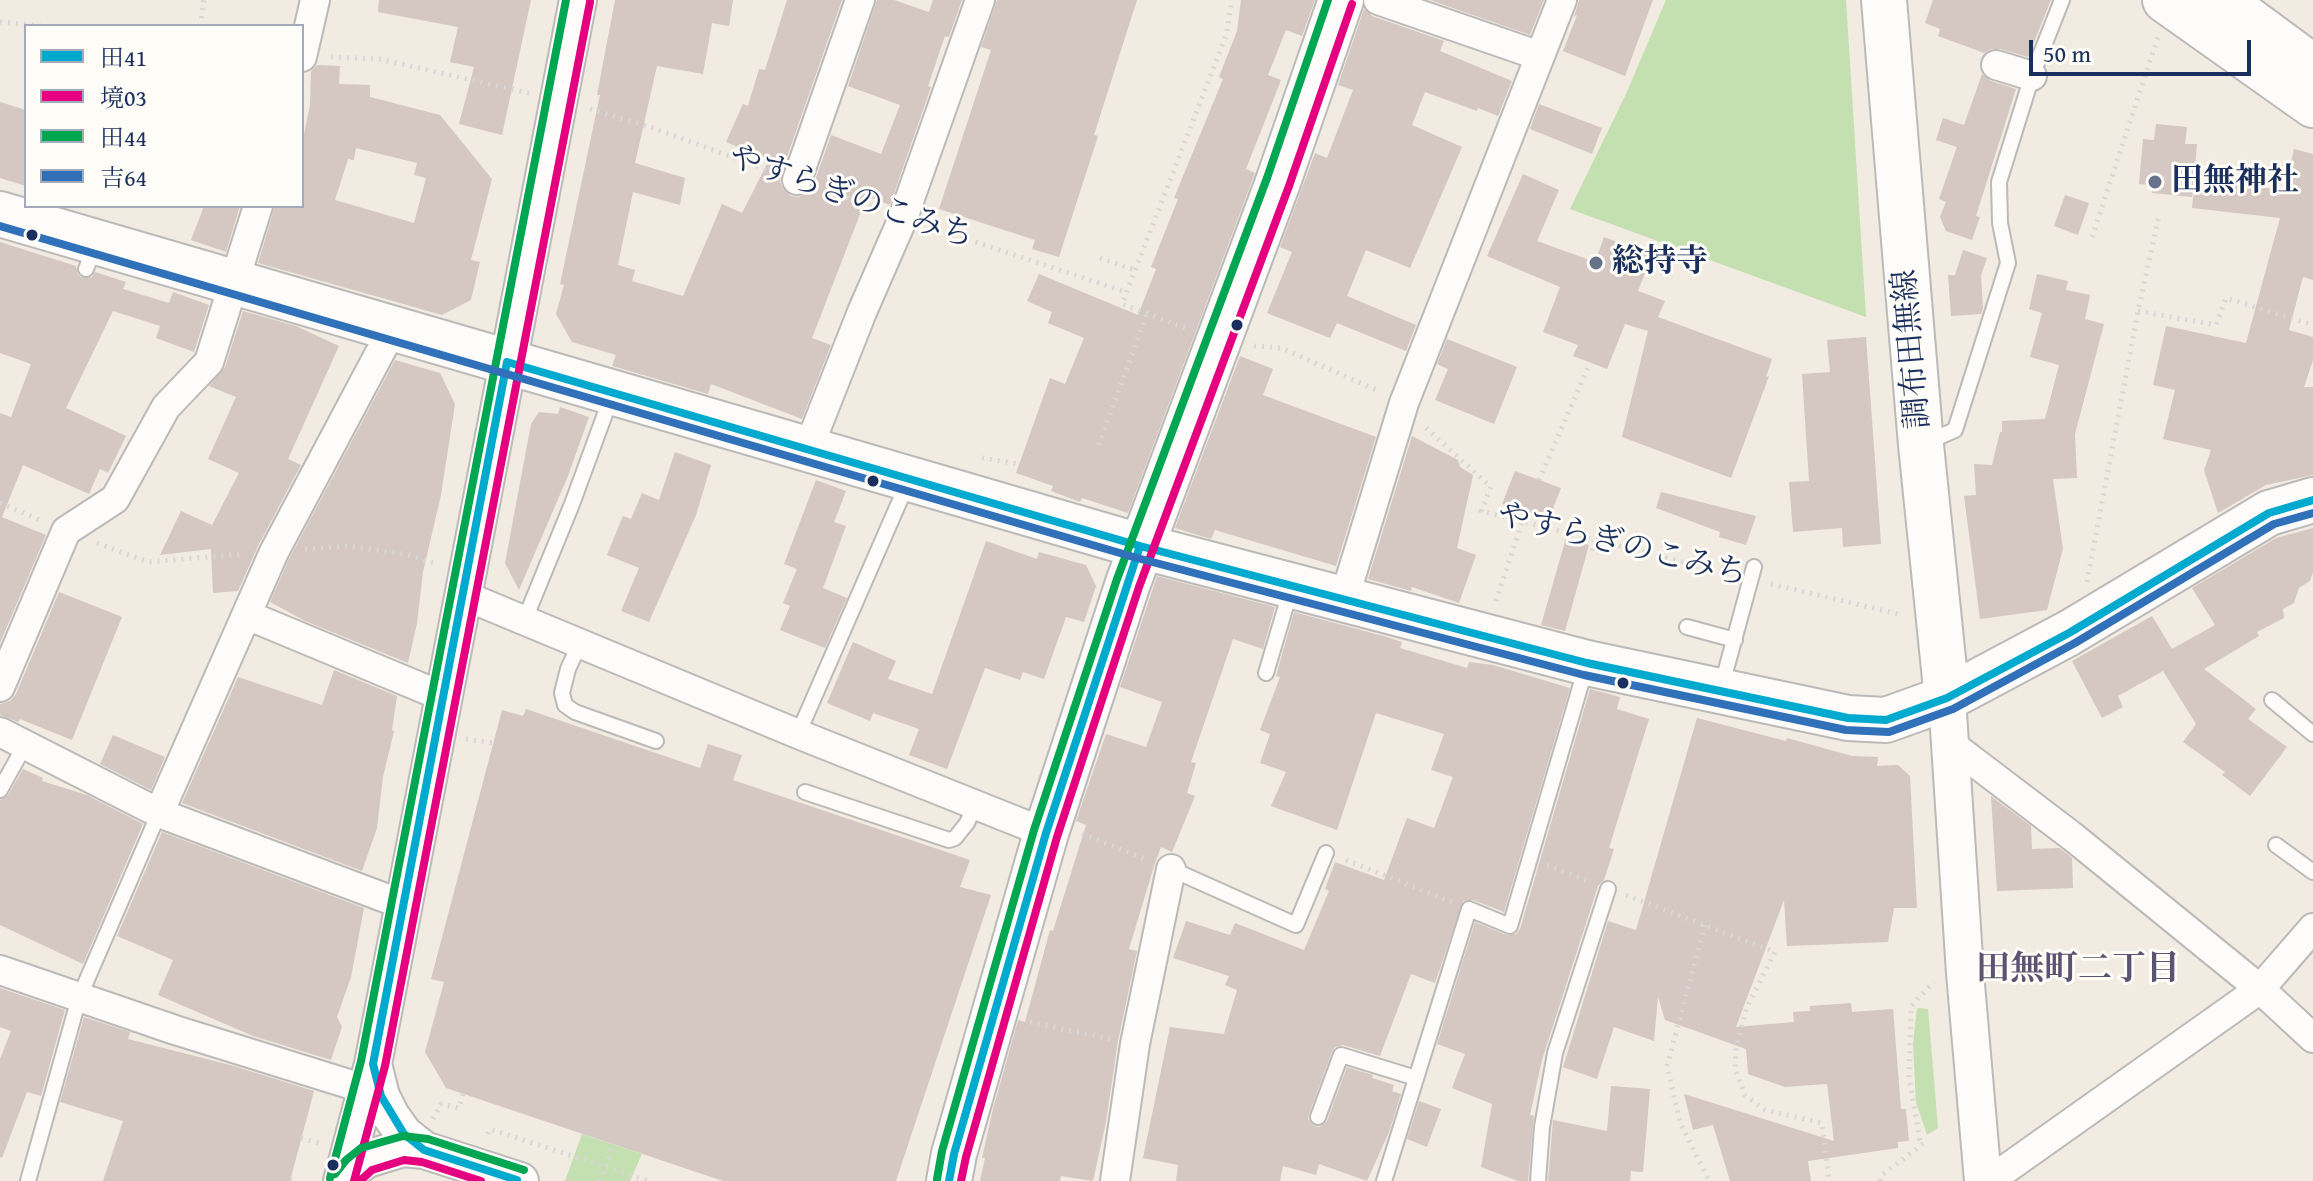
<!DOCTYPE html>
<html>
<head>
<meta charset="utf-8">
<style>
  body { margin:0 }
  #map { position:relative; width:2313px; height:1181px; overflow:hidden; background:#f1ebe1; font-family:"Gentium Book Plus","Noto Serif JP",serif }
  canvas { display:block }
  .legend { position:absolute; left:24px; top:24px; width:280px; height:184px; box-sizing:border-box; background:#fdfcf7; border:2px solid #a3aaba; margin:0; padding:10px 14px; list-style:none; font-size:24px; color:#1b2f5e }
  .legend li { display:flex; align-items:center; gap:16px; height:40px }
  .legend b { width:40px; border:2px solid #a3aaba }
  .scale { position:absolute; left:2029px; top:40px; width:222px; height:36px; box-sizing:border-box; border:4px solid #1b2f5e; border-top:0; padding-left:10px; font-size:24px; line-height:28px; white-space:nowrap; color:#1b2f5e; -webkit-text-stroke:6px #fdfcf7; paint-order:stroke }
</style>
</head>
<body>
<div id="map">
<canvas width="2313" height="1181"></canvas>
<ul class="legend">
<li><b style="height:10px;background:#00a9ce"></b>田41</li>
<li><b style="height:10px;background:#e4007f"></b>境03</li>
<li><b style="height:10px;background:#00a651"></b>田44</li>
<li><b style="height:10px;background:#3071b9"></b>吉64</li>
</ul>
<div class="scale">50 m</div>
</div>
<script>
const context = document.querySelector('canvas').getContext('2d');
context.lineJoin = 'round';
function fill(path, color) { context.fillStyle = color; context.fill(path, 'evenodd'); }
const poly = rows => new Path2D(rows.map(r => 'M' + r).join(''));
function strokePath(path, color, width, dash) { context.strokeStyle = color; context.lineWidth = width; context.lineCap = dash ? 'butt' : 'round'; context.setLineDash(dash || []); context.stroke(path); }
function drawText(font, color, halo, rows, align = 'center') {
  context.font = font + ' "Gentium Book Plus","Noto Serif JP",serif'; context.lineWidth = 6; context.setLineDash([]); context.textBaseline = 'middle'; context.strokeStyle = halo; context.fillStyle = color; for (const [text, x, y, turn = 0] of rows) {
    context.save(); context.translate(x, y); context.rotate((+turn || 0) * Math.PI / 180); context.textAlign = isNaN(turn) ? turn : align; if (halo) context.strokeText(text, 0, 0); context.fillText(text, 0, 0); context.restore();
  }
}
const green = poly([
  [1666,0,1846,0,1866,317,1570,209,1626,94],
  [1917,1008,1928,1009,1938,1128,1927,1135,1916,1102,1913,1044],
  [582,1134,642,1154,630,1181,565,1181]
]);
const building = poly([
  [379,0,531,0,502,135,459,124,474,67,450,62,458,27,378,12],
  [615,0,733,0,729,26,712,23,703,74,657,66,635,163,685,178,680,205,633,192,618,265,635,270,632,281,683,296,722,204,742,213,769,160,726,142,743,104,748,106,759,69,765,70,787,0,842,0,781,174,780,182,784,190,791,196,799,197,807,193,813,186,831,135,881,154,900,105,848,86,877,0,894,0,929,12,933,0,962,0,949,37,945,36,928,86,931,87,890,205,867,196,812,338,831,345,802,419,711,384,708,394,612,366,616,355,572,342,556,314,564,285,560,284,600,95,597,95],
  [997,0,1137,0,1094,135,1098,136,1059,257,1032,249,1035,240,939,209,991,50,981,47],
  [1241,0,1315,0,1302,36,1286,30,1268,75,1281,80,1246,169,1255,173,1128,513,1082,498,1080,502,1051,491,1053,486,1016,473,1050,378,1065,384,1084,338,1048,323,1052,312,1027,301,1039,274,1138,315,1156,269,1151,267,1178,199,1174,198,1223,79,1219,77,1237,31],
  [1430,0,1544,0,1530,35],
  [1579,0,1653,0,1625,76,1563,51,1577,15,1574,17],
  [1933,0,2051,0,2028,57,2000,49,1991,49,1984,53,1938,36,1940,29,1925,23],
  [1364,9,1372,16,1444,41,1440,51,1512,81,1498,116,1478,108,1477,111,1425,92,1412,125,1462,147,1410,268,1366,250,1347,296,1416,325,1406,351,1337,323,1330,338,1267,313,1292,252,1280,247,1315,153,1327,158,1353,90,1338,85],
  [317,65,340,66,339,84,370,85,370,97,440,115,492,179,471,260,480,262,471,300,442,315,258,263,275,206,302,206,302,144,310,105,311,71],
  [356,148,417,163,414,175,426,178,414,223,335,200,348,159,354,160],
  [1982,74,1991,81,2016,89,1976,216,1980,217,1972,240,1946,231,1940,217,1946,202,1939,199,1957,147,1936,140,1943,118,1964,125],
  [0,102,26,110,26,186,0,178],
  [1539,104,1602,128,1592,154,1530,129],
  [2156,124,2187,127,2185,144,2197,144,2192,197,2152,193,2152,185,2139,184,2143,139,2154,140],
  [2294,149,2313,154,2313,280,2303,277,2289,330,2313,337,2313,360,2304,387,2313,387,2313,475,2266,485,2218,513,2204,470,2211,450,2163,439,2175,390,2153,385,2166,326,2246,343,2280,218,2192,208,2195,180,2284,190],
  [1523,174,1559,190,1537,241,1595,262,1604,237,1652,255,1638,291,1665,301,1658,317,1772,359,1766,377,1769,376,1731,478,1622,437,1648,331,1625,324,1607,369,1573,356,1578,345,1543,332,1560,287,1487,256],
  [2065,195,2089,203,2078,235,2054,226],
  [204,206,240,206,226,252,191,240],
  [0,242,76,266,78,275,83,278,92,277,95,272,126,282,123,289,169,303,173,292,209,305,194,352,156,338,160,326,113,311,66,408,126,436,108,473,100,469,89,494,23,465,2,517,46,535,0,643,0,413,11,417,31,364,0,353],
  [1963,250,1987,258,1981,275,1983,308,1981,314,1951,316,1948,275,1955,275],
  [2037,274,2068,281,2066,290,2090,295,2085,319,2104,324,2075,434,2077,478,2053,479,2063,549,2047,610,1980,619,1964,496,1976,495,1974,464,1992,465,2000,432,2002,432,2002,421,2045,419,2059,365,2030,357,2042,313,2029,309],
  [243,311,296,326,339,346,288,459,301,465,259,544,238,591,213,593,211,549,160,555,181,511,212,525,239,473,208,459,236,397,209,386,225,367],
  [1866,337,1881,544,1843,547,1842,528,1793,532,1789,482,1809,481,1802,374,1830,372,1827,340],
  [1447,339,1517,367,1494,424,1435,400,1448,369,1437,364],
  [1240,356,1273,369,1263,395,1376,437,1336,566,1215,530,1211,539,1175,528],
  [395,360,440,373,455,404,441,495,423,572,417,623,408,663,305,621,270,602,289,559],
  [560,407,589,417,568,476,519,590,505,563,531,424,539,412,558,414],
  [1412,436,1458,460,1460,467,1473,475,1457,548,1476,555,1459,603,1412,587,1411,591,1368,579],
  [675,452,711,465,696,515,649,622,621,611,639,568,607,555,623,516,631,519,642,493,659,500],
  [1515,471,1561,488,1548,521,1502,504],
  [816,480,846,491,834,522,846,526,823,588,847,598,825,648,780,630,790,606,783,603,797,569,784,564],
  [1661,492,1756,516,1746,545,1719,537,1720,532,1656,508],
  [2313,528,2313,572,2310,581,2299,588,2294,603,2283,609,2284,618,2257,632,2259,636,2204,669,2256,709,2248,719,2287,747,2250,796,2222,775,2225,772,2183,742,2196,724,2163,671,2118,696,2123,707,2102,718,2072,661,2152,616,2172,649,2215,625,2192,588,2276,538],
  [1566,538,1589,545,1565,631,1541,625],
  [986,541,1037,559,1039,552,1086,565,1096,586,1084,622,1066,617,1044,679,1023,672,1020,680,985,668,947,769,909,755,919,729,873,713,870,721,827,703,853,642,896,661,888,679,932,694],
  [1157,576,1275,607,1263,649,1233,639,1191,762,1196,763,1187,793,1195,796,1172,852,1161,847,1154,866,1129,949,1137,951,1118,1041,1106,1122,1093,1181,1061,1176,1060,1181,980,1181,985,1158,982,1158,993,1109,1018,1020,1025,1022,1050,930,1053,931,1086,825,1076,821,1106,734,1146,747,1162,702,1120,687],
  [59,592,122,617,72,740,20,719,18,722,0,715,0,704,10,701,16,694],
  [1294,612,1387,637,1402,642,1400,648,1467,668,1469,662,1493,665,1570,688,1504,912,1473,900,1463,901,1435,983,1411,974,1380,1056,1343,1045,1335,1047,1332,1052,1309,1114,1308,1119,1314,1126,1320,1127,1327,1121,1347,1067,1373,1075,1372,1078,1394,1085,1392,1091,1401,1094,1389,1132,1367,1181,1319,1164,1316,1175,1283,1166,1280,1181,1176,1181,1178,1165,1143,1158,1170,1027,1224,1034,1237,990,1225,985,1229,976,1173,958,1186,921,1230,935,1235,923,1304,950,1329,891,1325,889,1335,862,1384,880,1407,818,1434,828,1453,777,1431,770,1444,734,1376,713,1337,830,1271,806,1286,772,1260,763,1270,734,1260,730,1280,677,1276,676],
  [334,670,397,696,392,730,394,731,383,777,377,828,362,871,182,803,238,677,322,705],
  [1590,689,1620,697,1617,709,1649,719,1609,848,1614,849,1604,880,1598,886,1542,1060,1530,1115,1534,1116,1528,1181,1518,1181,1481,1167,1492,1104,1452,1088,1465,1054,1437,1044,1475,922,1507,935,1516,934,1520,929],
  [526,709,700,768,708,744,742,755,733,780,970,860,960,887,991,895,896,1181,723,1181,446,1088,425,1052,444,982,431,979,502,710,523,716],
  [1697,718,1786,741,1787,738,1852,756,1878,757,1877,766,1898,765,1910,776,1917,908,1894,908,1888,942,1787,946,1784,900,1736,1027,1794,1022,1793,1012,1810,1011,1810,1006,1851,1003,1852,1012,1893,1009,1901,1109,1906,1109,1909,1141,1898,1142,1898,1148,1808,1161,1811,1181,1730,1181,1713,1125,1693,1130,1684,1094,1834,1141,1827,1084,1785,1087,1748,1074,1746,1049,1665,1020,1658,997,1654,1041,1614,1027,1597,1079,1563,1067,1608,921,1636,930],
  [113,735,165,757,151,790,100,764],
  [23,769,43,778,42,781,87,795,143,824,83,964,0,925,0,800,8,795],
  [1991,796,2031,826,2032,849,2060,848,2072,858,2073,888,1997,891],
  [162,832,364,908,351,977,337,1017,342,1027,331,1060,253,1036,158,995,173,960,117,936],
  [0,988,65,1010,41,1096,27,1092,2,1158,0,1157,0,1059,11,1031,0,1027],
  [84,1017,130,1032,128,1039,234,1066,314,1091,290,1181,103,1181,123,1121,60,1102],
  [1611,1086,1650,1089,1643,1172,1631,1171,1630,1181,1548,1181,1553,1120,1607,1131],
  [1419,1101,1441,1109,1427,1147,1407,1139]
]);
const path = poly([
  [0,22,41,26],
  [200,26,204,0],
  [331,57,379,59,529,93],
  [590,109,653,128,773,172],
  [824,190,879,209],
  [930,227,1126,292],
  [2092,237,2158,37],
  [1100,258,1135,270],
  [2138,311,2216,325,2226,298,2313,325],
  [1185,328,1122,304,1226,36,1232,0],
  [1254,346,1281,348,1379,391],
  [1426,428,1491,487,1481,511,1730,574],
  [1099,445,1147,313],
  [982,458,1019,464],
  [1539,480,1590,363],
  [0,503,40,520],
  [1594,541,1592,551,1598,553],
  [97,543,148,562,243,554],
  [305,549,350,546,409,555,437,564],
  [2087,582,2138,311,2159,216],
  [1771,584,1898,614],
  [1496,601,1525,513],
  [466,739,493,743],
  [1082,834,1148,860],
  [1346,860,1452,902],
  [1547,865,1590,882],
  [1626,895,1775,952,1747,1007,1736,1048,1735,1069,1745,1095,1765,1110,1822,1123,1829,1181],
  [1705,925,1667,1066,1680,1122,1709,1181],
  [1030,1022,1110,1039],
  [433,1119,441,1104,459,1108,463,1094],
  [488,1134,490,1129,648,1181],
  [301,1138,319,1143],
  [290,1180,294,1181],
  [600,1181,613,1144],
  [1880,1181,1882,1175,1924,1143,1920,1140,1909,1078,1911,1006,1934,982]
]);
const service = poly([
  [86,269,95,246],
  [1925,443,1955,430,2008,263,2000,223,1999,182,2032,76,2062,0],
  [525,619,572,504,612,395],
  [1687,627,1735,640],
  [580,643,568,669,562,693,565,705,575,712,656,741],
  [1266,673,1291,589],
  [1721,688,1754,567],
  [2272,700,2313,734],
  [798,734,908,482],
  [0,790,25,745],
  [805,792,949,840,955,838,967,823,975,805],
  [2276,845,2313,872],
  [1171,869,1296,925,1326,853],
  [1318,1117,1341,1055,1416,1078],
  [28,1181,79,998,159,813],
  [1384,1181,1469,909,1510,926,1586,667],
  [1538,1181,1542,1127,1555,1053,1608,889]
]);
const minor = poly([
  [1378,0,1540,56],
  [302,57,315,0],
  [1996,65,2032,76],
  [797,180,860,0],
  [808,449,862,312,903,218,980,0],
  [463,595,798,734,1046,833],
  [1344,599,1404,403,1562,0],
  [247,615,444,697],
  [0,687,66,531,115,499,166,407,209,362,258,206],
  [0,732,159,813,404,905],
  [1952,745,2073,837,2260,989,2313,1038],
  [159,813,274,552,393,328],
  [0,970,175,1030,365,1089],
  [1115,1181,1135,1044,1171,869],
  [1989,1181,2260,989,2313,928]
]);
const tertiary = poly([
  [1947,698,1965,973,1983,1181],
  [373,1064,381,1096,391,1116,404,1134,424,1150],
  [342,1181,373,1064,578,0],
  [345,1181,354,1168,367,1159,403,1148,424,1150,520,1181]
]);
const primary = poly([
  [1884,0,1921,445,1947,698],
  [2165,0,2313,105],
  [2222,0,2313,67],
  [0,214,1140,546,1587,663,1848,718,1886,720,1947,698,2069,633,2269,513,2313,500],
  [949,1181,954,1154,1046,833,1128,583,1278,182,1341,0]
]);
const bus1 = poly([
  [517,1180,424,1150,404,1134,381,1096,373,1064,507,362,1140,546,1587,663,1848,718,1886,720,1947,698,2069,633,2269,513,2313,500],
  [949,1181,954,1154,1046,833,1140,546]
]);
const bus2 = poly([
  [354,1181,385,1066,590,2],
  [360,1181,372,1170,404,1160,422,1162,481,1181],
  [961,1181,966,1157,1057,837,1139,587,1289,186,1352,4]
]);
const bus3 = poly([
  [335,1174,346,1160,361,1148,403,1136,428,1139,524,1170],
  [330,1178,361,1061,566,0],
  [937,1179,942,1151,1034,830,1117,579,1267,178,1328,0]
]);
const bus4 = poly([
  [0,226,1137,558,1584,675,1846,730,1889,732,1953,709,2075,643,2274,524,2313,513]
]);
const markers = [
  [2155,182,8,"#66718c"],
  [32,235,7,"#1b2f5e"],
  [1596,263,8,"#66718c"],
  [1237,325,7,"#1b2f5e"],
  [873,481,7,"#1b2f5e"],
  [1623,683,7,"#1b2f5e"],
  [333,1165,7,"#1b2f5e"]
];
const poiNames = [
  ["田無神社",2171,182],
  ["総持寺",1612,263]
];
const streetNames = [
  ["やすらぎのこみち",851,198,19],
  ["調布田無線",1913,349,-95],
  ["やすらぎのこみち",1622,546,14]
];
const neighbourhoodNames = [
  ["田無町二丁目",2078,970]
];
fill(green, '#c4dfb0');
fill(building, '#d5c7c2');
strokePath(service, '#bbbab8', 18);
strokePath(minor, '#bbbab8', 32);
strokePath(tertiary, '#bbbab8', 40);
strokePath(primary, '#bbbab8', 48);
strokePath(path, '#d7d7d7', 5, [2, 6]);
strokePath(service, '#fdfcfa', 14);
strokePath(minor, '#fdfcfa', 28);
strokePath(tertiary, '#fdfcfa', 36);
strokePath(primary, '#fdfcfa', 44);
strokePath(bus1, '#00a9ce', 8);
strokePath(bus2, '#e4007f', 8);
strokePath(bus3, '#00a651', 8);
strokePath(bus4, '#3071b9', 8);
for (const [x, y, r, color] of markers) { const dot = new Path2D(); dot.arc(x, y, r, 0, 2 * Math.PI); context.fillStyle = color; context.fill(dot); strokePath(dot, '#fdfcf7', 3); }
drawText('bold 32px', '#1b2f5e', '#fdfcf7', poiNames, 'left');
drawText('32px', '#1b2f5e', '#fdfcf7', streetNames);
drawText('bold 34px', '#5b5372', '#fdfcf7', neighbourhoodNames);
</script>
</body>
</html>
